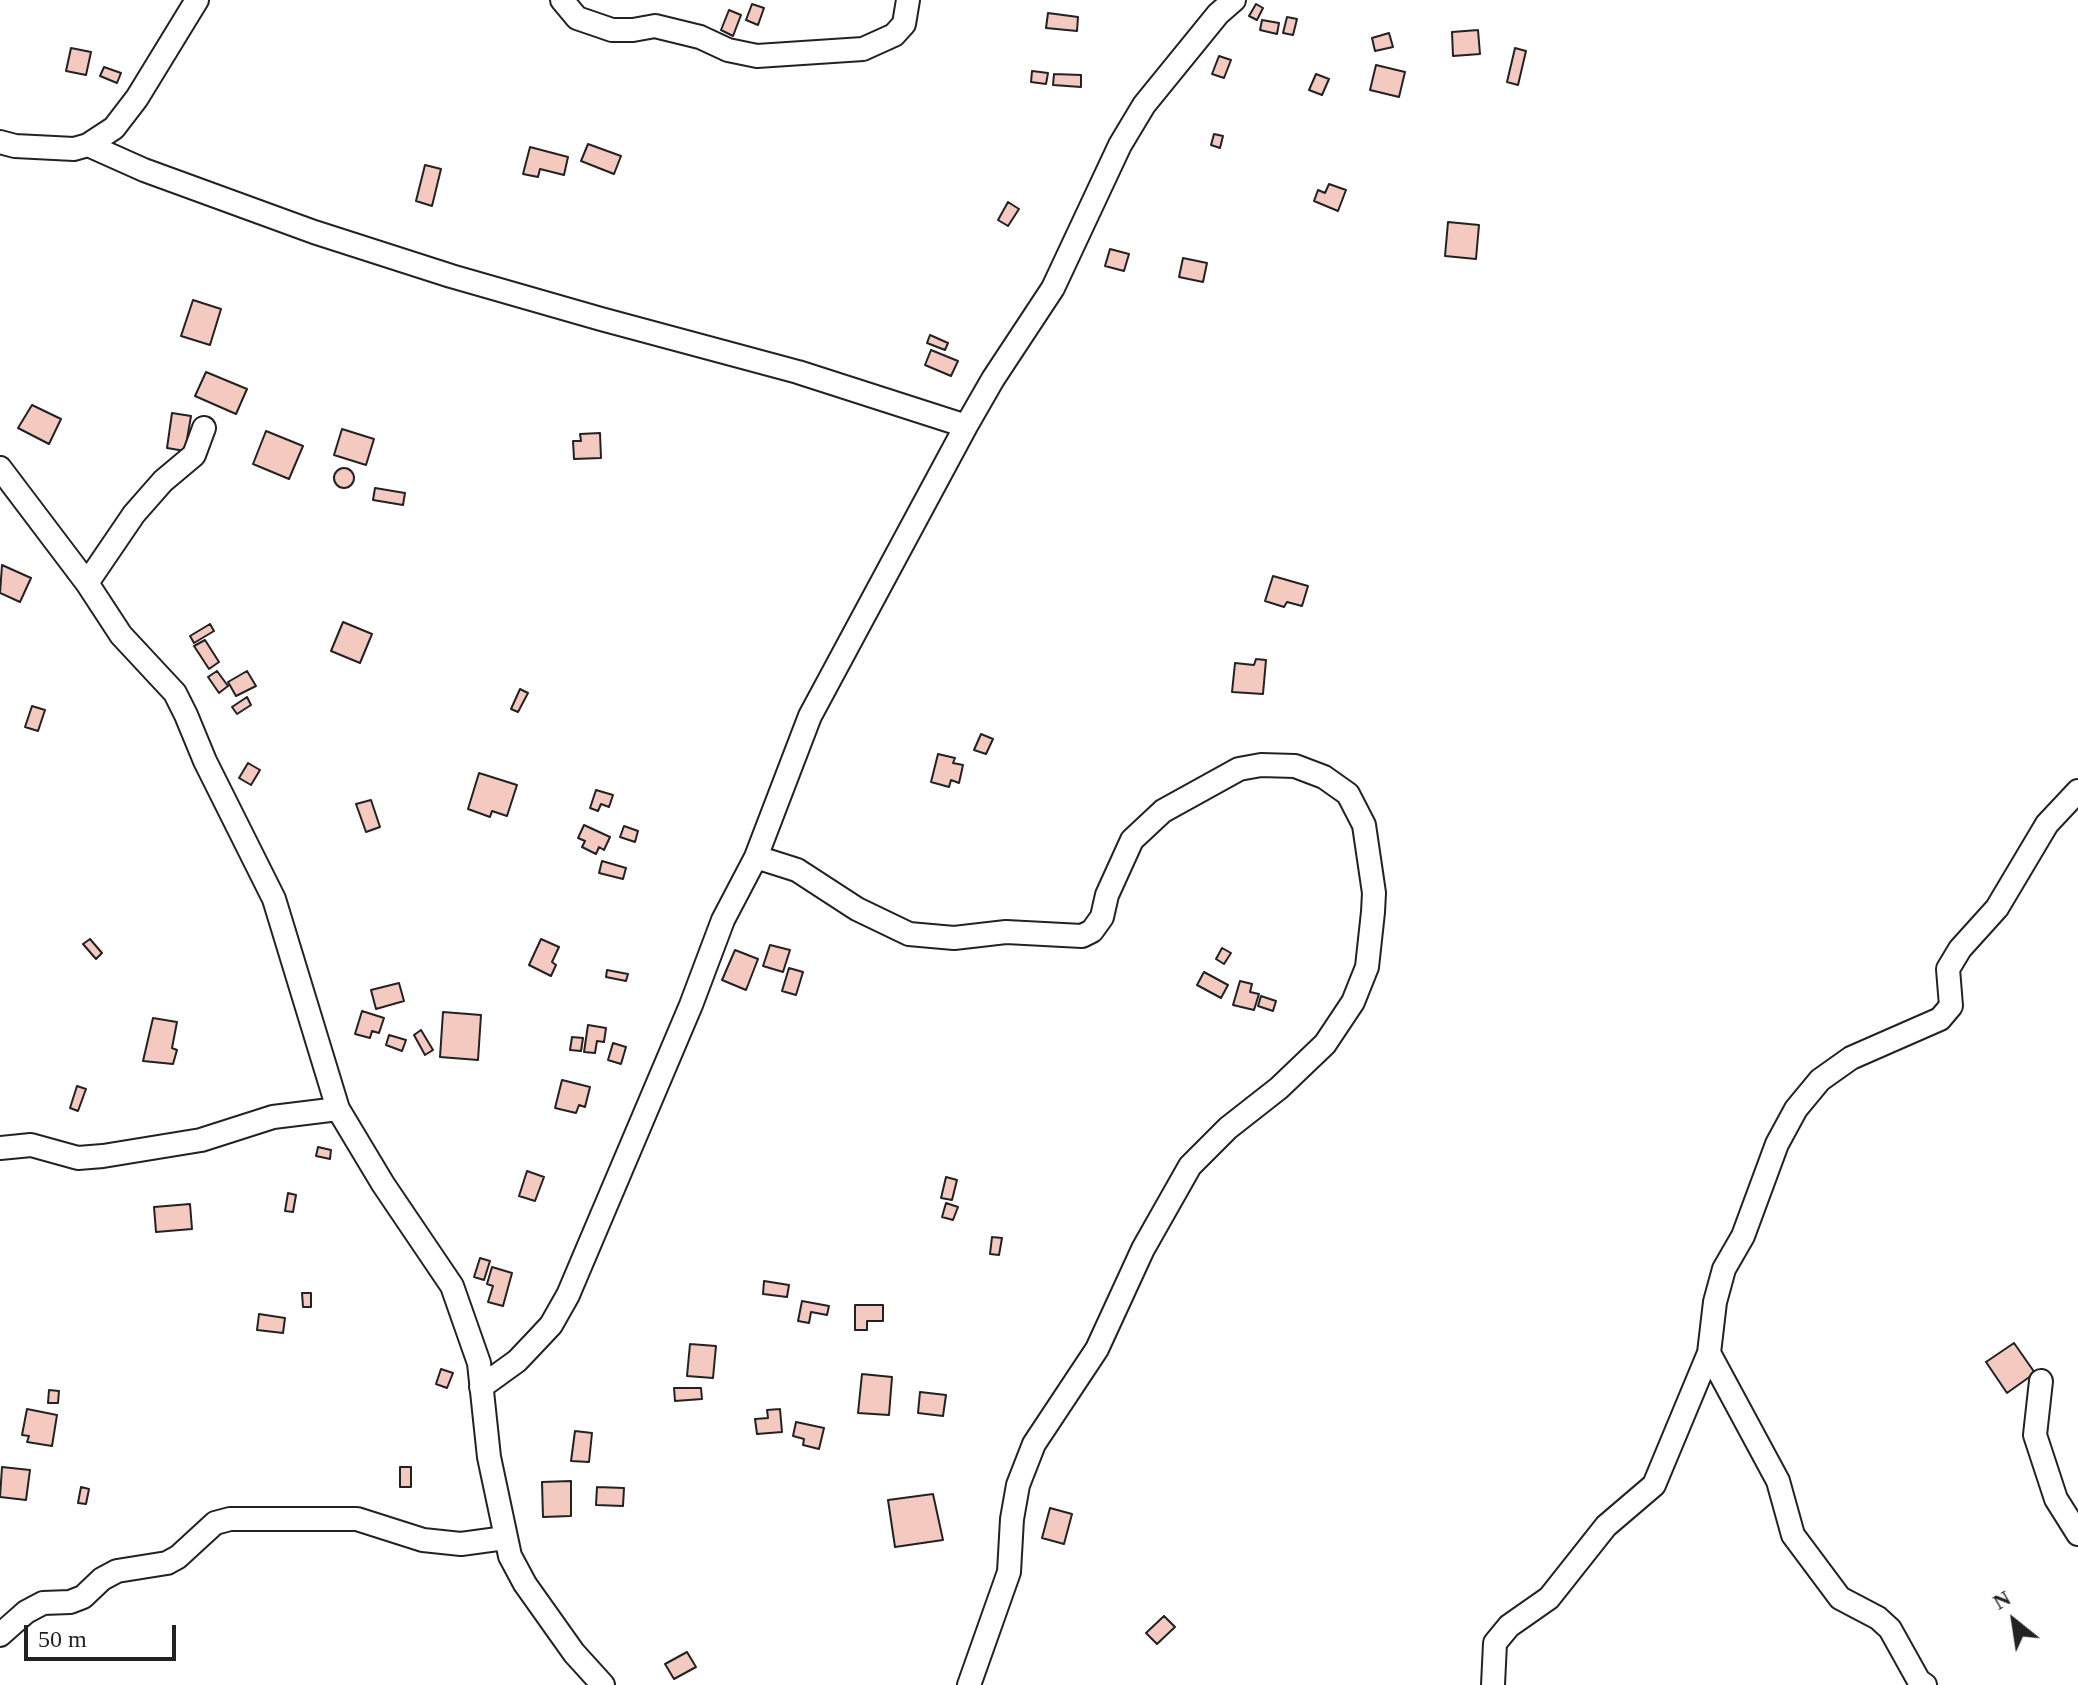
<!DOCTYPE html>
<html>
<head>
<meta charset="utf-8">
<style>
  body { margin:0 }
  #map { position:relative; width:2078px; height:1685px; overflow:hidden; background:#fff; font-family:Georgia,serif }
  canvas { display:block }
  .north { position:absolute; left:1974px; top:1581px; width:80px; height:80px; -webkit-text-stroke:6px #fff; paint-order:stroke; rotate:330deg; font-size:22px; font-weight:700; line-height:32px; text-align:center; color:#222 }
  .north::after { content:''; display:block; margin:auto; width:28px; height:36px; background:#222; clip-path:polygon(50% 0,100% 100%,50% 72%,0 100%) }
  .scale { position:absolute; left:24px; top:1625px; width:152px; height:36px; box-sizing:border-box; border:4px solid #222; border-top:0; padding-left:10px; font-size:24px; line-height:28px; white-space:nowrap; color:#222; -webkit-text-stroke:6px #fff; paint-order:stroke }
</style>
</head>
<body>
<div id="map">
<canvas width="2078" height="1685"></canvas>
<div class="north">N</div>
<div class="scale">50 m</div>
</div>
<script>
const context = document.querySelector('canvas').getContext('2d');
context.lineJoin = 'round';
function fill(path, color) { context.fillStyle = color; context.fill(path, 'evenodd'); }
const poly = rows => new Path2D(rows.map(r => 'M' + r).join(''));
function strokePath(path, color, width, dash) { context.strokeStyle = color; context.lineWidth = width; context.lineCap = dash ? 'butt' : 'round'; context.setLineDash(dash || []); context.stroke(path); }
const building = poly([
  [752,4,764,8,758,25,746,20,752,4],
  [1256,4,1263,8,1257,20,1249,16,1256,4],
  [729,10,741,15,733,36,721,30,729,10],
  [1048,13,1078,17,1077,31,1046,28,1048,13],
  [1287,17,1297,19,1293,35,1283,33,1287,17],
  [1262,20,1279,23,1277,34,1260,30,1262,20],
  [1478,30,1480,54,1453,56,1452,32,1478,30],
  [1389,33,1393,47,1375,51,1372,38,1389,33],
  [71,48,91,52,86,75,66,71,71,48],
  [1515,48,1526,51,1518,85,1507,82,1515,48],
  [1219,56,1231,60,1224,78,1212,74,1219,56],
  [1376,65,1405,72,1399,97,1370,90,1376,65],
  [104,67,121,73,117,83,100,76,104,67],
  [1032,71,1048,73,1046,84,1031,82,1032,71],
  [1054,74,1081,75,1081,87,1053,85,1054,74],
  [1316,74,1329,79,1322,95,1309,90,1316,74],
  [1214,134,1223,136,1220,148,1211,145,1214,134],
  [588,144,621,156,614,174,581,161,588,144],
  [530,147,568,157,564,175,540,169,538,177,523,174,530,147],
  [425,165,441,169,432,206,416,201,425,165],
  [1329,184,1346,190,1338,211,1314,201,1318,190,1325,193,1329,184],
  [1008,202,1019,209,1008,226,998,220,1008,202],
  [1448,222,1479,225,1476,259,1445,256,1448,222],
  [1110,249,1129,254,1124,271,1105,266,1110,249],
  [1183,258,1207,263,1203,282,1179,277,1183,258],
  [193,300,221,309,210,345,181,336,193,300],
  [930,335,948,343,945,350,927,343,930,335],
  [931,350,958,361,951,376,925,365,931,350],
  [206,372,247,389,236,414,195,396,206,372],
  [32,405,61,419,49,444,18,428,32,405],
  [172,413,191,416,185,451,167,448,172,413],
  [342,429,374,439,366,465,334,455,342,429],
  [266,431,303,446,289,479,253,464,266,431],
  [600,433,601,458,574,459,573,441,581,441,580,434,600,433],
  '334 478a10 10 0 1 1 20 0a10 10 0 1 1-20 0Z',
  [375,488,405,493,403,505,373,500,375,488],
  [2,565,31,578,20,602,0,593,2,565],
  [1273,576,1308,586,1302,606,1287,602,1284,607,1265,601,1273,576],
  [343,622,372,634,360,663,331,651,343,622],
  [210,624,214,631,194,643,190,636,210,624],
  [205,640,219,662,209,669,194,646,205,640],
  [1256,659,1266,660,1263,694,1232,692,1235,663,1254,665,1256,659],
  [217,671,228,686,219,693,208,677,217,671],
  [247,671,256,686,236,696,228,682,247,671],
  [520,689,528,693,518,712,511,709,520,689],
  [247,697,251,705,237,714,232,707,247,697],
  [32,706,45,710,38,731,25,727,32,706],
  [981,734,993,739,986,754,974,750,981,734],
  [938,754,955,758,953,763,963,765,959,783,951,780,949,787,931,782,938,754],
  [248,763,260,770,251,785,239,778,248,763],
  [479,773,517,785,507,816,492,811,490,817,468,809,479,773],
  [596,790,613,795,609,807,601,804,598,811,590,808,596,790],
  [371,800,380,827,366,832,356,804,371,800],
  [584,825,610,837,604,850,599,847,596,854,582,847,585,841,578,838,584,825],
  [624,826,638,831,635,842,620,837,624,826],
  [602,861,626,868,623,879,599,873,602,861],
  [90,939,102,953,96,959,83,944,90,939],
  [541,939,559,947,552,962,556,965,551,976,529,965,541,939],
  [770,945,790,950,783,972,763,966,770,945],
  [1222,948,1231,953,1224,964,1216,959,1222,948],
  [735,950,758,959,746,990,722,980,735,950],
  [789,968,803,972,796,995,782,991,789,968],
  [607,970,628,974,626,981,606,977,607,970],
  [1204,972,1228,985,1221,998,1197,985,1204,972],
  [1240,981,1252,984,1250,992,1259,994,1254,1010,1233,1005,1240,981],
  [399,983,404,1001,376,1009,371,990,399,983],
  [1261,996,1276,1001,1273,1011,1258,1006,1261,996],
  [362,1011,384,1018,379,1033,372,1031,370,1038,355,1034,362,1011],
  [443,1012,481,1015,478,1060,440,1057,443,1012],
  [153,1018,177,1022,172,1048,177,1050,173,1064,143,1061,153,1018],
  [588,1025,606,1028,604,1042,597,1041,595,1053,584,1052,588,1025],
  [421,1030,433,1050,425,1055,414,1035,421,1030],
  [389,1035,406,1040,402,1051,386,1045,389,1035],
  [572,1037,583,1038,581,1051,570,1050,572,1037],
  [613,1043,626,1047,621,1064,608,1060,613,1043],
  [562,1080,590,1087,585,1107,579,1105,576,1113,555,1108,562,1080],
  [77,1086,86,1089,78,1111,70,1108,77,1086],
  [318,1147,331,1150,330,1159,316,1156,318,1147],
  [527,1171,544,1177,535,1201,519,1196,527,1171],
  [946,1177,957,1180,952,1200,941,1198,946,1177],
  [288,1193,296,1195,293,1212,285,1211,288,1193],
  [946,1203,958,1207,953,1220,942,1217,946,1203],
  [190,1204,192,1229,156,1232,154,1207,190,1204],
  [992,1237,1002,1238,999,1255,990,1254,992,1237],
  [480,1258,490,1261,484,1280,474,1277,480,1258],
  [492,1267,512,1273,503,1306,488,1302,493,1286,487,1284,492,1267],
  [764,1281,789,1285,787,1297,763,1294,764,1281],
  [302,1293,311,1293,311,1307,303,1307,302,1293],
  [802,1301,829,1306,827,1315,811,1312,809,1323,798,1321,802,1301],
  [855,1305,883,1305,883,1321,867,1321,867,1330,855,1330,855,1305],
  [259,1314,285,1318,283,1333,257,1330,259,1314],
  [2014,1343,2035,1373,2007,1393,1986,1362,2014,1343],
  [690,1344,716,1346,713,1378,687,1376,690,1344],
  [441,1369,453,1373,447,1388,436,1384,441,1369],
  [862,1374,892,1377,889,1415,858,1413,862,1374],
  [674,1388,701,1388,702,1399,675,1401,674,1388],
  [49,1390,59,1391,58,1403,48,1403,49,1390],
  [920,1392,946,1395,943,1416,918,1413,920,1392],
  [27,1409,57,1415,52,1446,27,1442,29,1436,22,1435,27,1409],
  [780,1409,782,1432,757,1434,755,1419,768,1418,767,1410,780,1409],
  [796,1422,824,1428,819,1449,803,1445,804,1439,793,1436,796,1422],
  [575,1431,592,1433,589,1462,571,1461,575,1431],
  [2,1467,30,1470,26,1500,0,1497,2,1467],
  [400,1467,411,1467,411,1487,400,1487,400,1467],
  [571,1481,571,1516,543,1517,542,1482,571,1481],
  [81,1487,89,1489,86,1504,78,1503,81,1487],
  [597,1487,624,1488,623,1506,596,1505,597,1487],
  [933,1494,943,1540,895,1547,888,1500,933,1494],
  [1050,1508,1072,1514,1064,1544,1042,1538,1050,1508],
  [1164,1616,1175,1627,1157,1644,1146,1633,1164,1616],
  [687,1652,696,1667,674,1679,665,1664,687,1652]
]);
const minor = poly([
  [562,0,577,18,612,30,633,30,655,26,700,37,728,50,757,56,863,49,894,35,904,24,908,0],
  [0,142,15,146,74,149,88,145,114,128,137,98,197,0],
  [88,145,144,170,314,232,451,276,601,319,798,372,966,426],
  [0,468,87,583,121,635,175,693,186,715,205,761,274,899,338,1109,383,1184,452,1286,479,1363,489,1457,510,1556,525,1584,574,1653,603,1685],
  [87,583,134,514,163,481,194,455,204,428],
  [756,857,797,870,857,909,909,934,954,938,1006,932,1082,936,1092,931,1102,917,1107,895,1132,840,1163,811,1239,769,1261,765,1295,766,1324,777,1348,794,1364,825,1374,893,1373,912,1367,967,1353,1002,1325,1044,1279,1088,1228,1128,1190,1166,1143,1249,1097,1349,1034,1444,1018,1485,1012,1519,1009,1572,969,1685],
  [0,1148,31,1145,78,1158,103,1156,201,1140,273,1117,338,1109],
  [1709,1353,1778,1481,1793,1535,1840,1598,1878,1618,1890,1629,1919,1681,1925,1685],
  [2041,1381,2035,1435,2056,1499,2078,1534],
  [481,1387,517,1361,536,1341,551,1325,568,1295,691,1005,723,920,756,857,810,716,966,426,993,379,1053,288,1120,145,1144,105,1218,14,1234,0],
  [0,1635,26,1612,43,1603,70,1602,83,1597,102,1579,117,1571,167,1563,178,1557,215,1523,230,1519,357,1519,423,1540,461,1544,505,1538],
  [1493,1685,1495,1643,1509,1626,1549,1598,1606,1526,1654,1485,1709,1353,1715,1302,1724,1269,1743,1236,1777,1144,1796,1109,1820,1080,1851,1058,1940,1019,1951,1006,1948,969,1960,949,1997,908,2047,824,2078,791]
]);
fill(building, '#f3c9c0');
strokePath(building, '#222', 2);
strokePath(minor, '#222', 26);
strokePath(minor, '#fff', 22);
</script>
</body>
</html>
